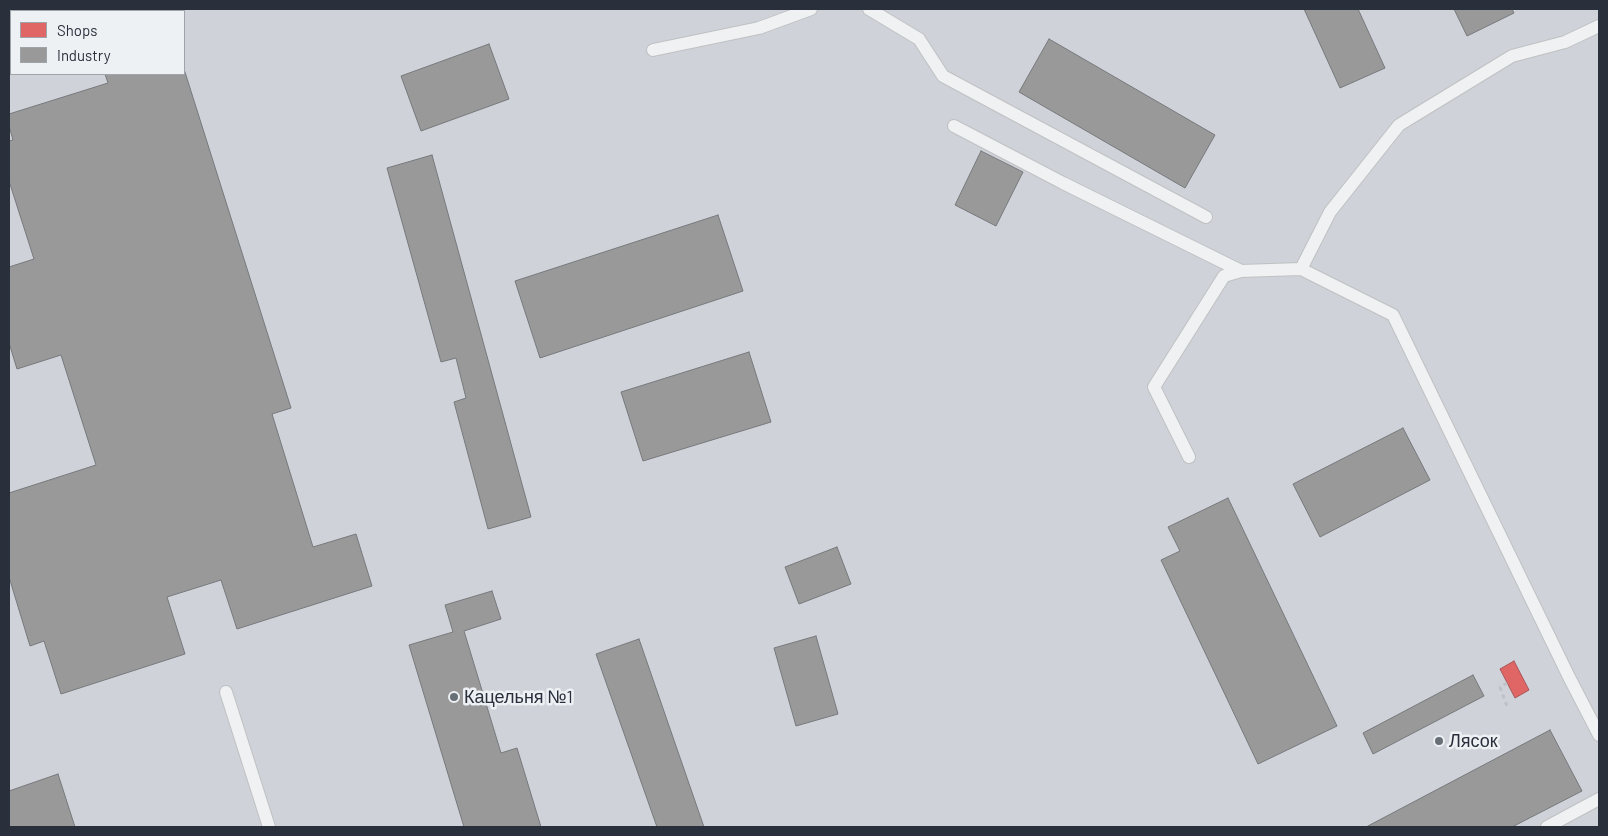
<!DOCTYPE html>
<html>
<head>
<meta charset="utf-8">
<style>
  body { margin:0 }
  #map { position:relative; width:1608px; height:836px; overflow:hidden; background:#e1e3e5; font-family:Barlow,sans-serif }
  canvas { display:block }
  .frame { position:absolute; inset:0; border:10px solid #29303c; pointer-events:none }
  .legend { position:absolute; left:10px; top:10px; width:175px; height:65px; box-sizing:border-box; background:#eef1f4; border:1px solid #9fa4aa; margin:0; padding:6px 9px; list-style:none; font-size:15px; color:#29303c }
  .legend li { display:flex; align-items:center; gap:10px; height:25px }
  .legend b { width:25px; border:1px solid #9fa4aa }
</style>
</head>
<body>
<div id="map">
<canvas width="1608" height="836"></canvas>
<div class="frame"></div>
<ul class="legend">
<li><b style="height:14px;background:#e06666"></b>Shops</li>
<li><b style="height:14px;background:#999"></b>Industry</li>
</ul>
</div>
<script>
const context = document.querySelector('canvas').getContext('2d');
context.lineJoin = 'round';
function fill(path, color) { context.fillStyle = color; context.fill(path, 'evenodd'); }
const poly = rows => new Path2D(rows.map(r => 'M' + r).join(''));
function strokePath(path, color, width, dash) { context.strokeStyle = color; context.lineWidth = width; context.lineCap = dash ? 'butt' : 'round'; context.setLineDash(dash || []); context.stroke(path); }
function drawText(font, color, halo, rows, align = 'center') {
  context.font = font + ' Barlow,sans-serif'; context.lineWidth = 5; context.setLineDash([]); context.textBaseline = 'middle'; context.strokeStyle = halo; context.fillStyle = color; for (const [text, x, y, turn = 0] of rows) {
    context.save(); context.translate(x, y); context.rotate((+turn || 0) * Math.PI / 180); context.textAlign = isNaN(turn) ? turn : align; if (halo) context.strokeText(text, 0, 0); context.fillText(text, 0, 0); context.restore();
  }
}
const built = poly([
  [9,9,1599,9,1599,827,9,827],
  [11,11,184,11,184,74,11,74]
]);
const shops = poly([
  [1514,661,1529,690,1515,698,1500,669,1514,661]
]);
const industry = poly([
  [1304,9,1358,9,1385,68,1340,88,1304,9],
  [1454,9,1512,9,1514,13,1467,36,1454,9],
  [1049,39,1215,135,1185,188,1019,92,1049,39],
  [489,44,509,99,421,131,401,76,489,44],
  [184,69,291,408,272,414,313,547,356,534,372,586,237,629,221,580,167,597,185,654,61,694,44,641,30,646,9,577,9,493,96,465,61,355,17,369,9,343,9,267,34,259,9,181,9,141,13,140,9,126,9,114,108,83,105,74,184,74,184,69],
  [981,151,1023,172,996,226,955,205,981,151],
  [432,155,531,517,488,529,454,402,466,398,456,358,441,362,387,168,432,155],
  [718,215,743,291,540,358,515,281,718,215],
  [749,352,771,422,643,461,621,392,749,352],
  [1403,428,1430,480,1320,537,1293,484,1403,428],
  [1228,498,1337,726,1258,764,1161,560,1180,551,1168,527,1228,498],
  [837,547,851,584,799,604,785,567,837,547],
  [492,591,501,619,464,631,501,753,517,748,541,827,464,827,409,645,453,632,445,605,492,591],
  [816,636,838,714,796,726,774,648,816,636],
  [639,639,704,827,657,827,596,654,639,639],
  [1473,675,1484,696,1373,754,1363,733,1473,675],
  [1550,730,1582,791,1512,827,1366,827,1550,730],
  [58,774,75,827,9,827,9,791,58,774]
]);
const path = poly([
  [1507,683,1500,687,1508,709]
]);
const lane = poly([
  [869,9,919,39,943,76,1206,217],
  [653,50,759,28,811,9],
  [954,126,1063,183,1241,271,1301,269,1330,212,1399,125,1512,56,1565,42,1599,26],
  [1301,269,1393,315,1569,677,1599,735],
  [1189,457,1154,387,1224,276,1241,271],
  [226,692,269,827],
  [1547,827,1599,799]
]);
const markers = [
  [454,697,5,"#696f77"],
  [1439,741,5,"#696f77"]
];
const poiNames = [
  ["Кацельня №1",464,697],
  ["Лясок",1449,741]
];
fill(built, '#cfd2d8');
fill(shops, '#e06666');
strokePath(shops, '#a95659', 1);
fill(industry, '#999');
strokePath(industry, '#777a7d', 1);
strokePath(lane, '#bfc1c3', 14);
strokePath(path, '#bfc1c4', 3, [4, 4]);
strokePath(lane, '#eff1f2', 12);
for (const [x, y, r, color] of markers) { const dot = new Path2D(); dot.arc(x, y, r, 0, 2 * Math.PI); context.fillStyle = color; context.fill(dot); strokePath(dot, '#eef1f4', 2); }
drawText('18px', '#29303c', '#eef1f4', poiNames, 'left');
</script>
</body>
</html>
